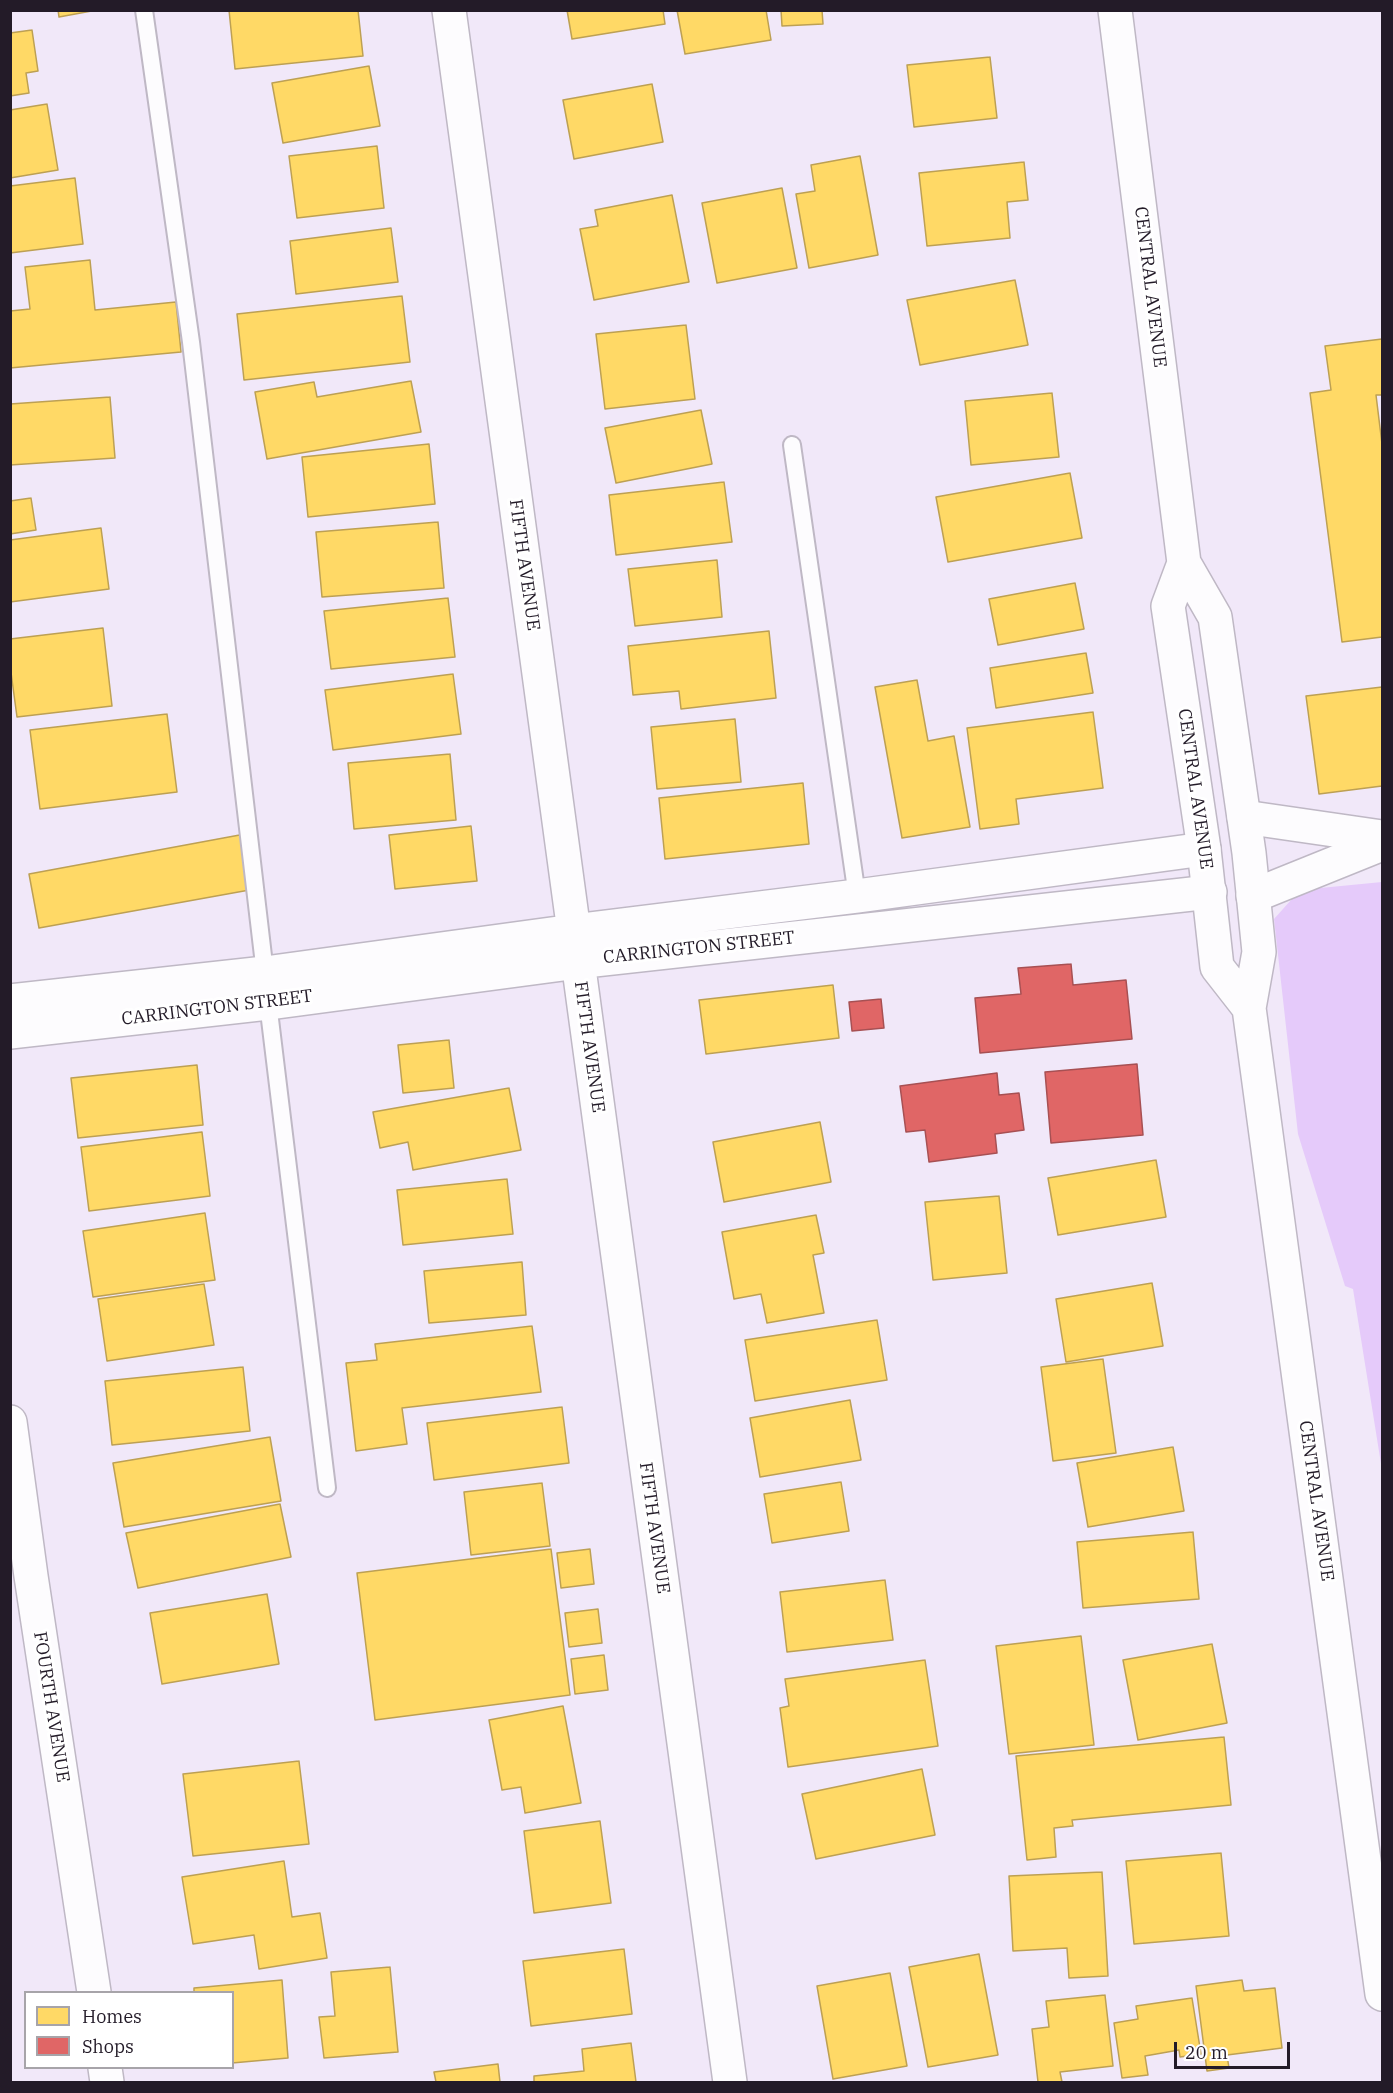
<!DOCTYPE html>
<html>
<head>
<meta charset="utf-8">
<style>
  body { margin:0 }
  #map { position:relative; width:1393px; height:2093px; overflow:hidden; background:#f1e8f9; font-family:"IBM Plex Serif",serif }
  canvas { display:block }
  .frame { position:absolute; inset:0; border:12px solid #231b28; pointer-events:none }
  .legend { position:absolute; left:24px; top:1991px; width:210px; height:78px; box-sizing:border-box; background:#fff; border:2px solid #a7a4a9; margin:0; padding:8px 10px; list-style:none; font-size:18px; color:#231b28 }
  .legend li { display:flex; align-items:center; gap:12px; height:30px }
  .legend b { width:30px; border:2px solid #a7a4a9 }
  .scale { position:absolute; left:1174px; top:2042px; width:116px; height:27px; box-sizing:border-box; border:3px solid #231b28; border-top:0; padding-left:8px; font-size:18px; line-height:21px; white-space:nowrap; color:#231b28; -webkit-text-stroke:4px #fff; paint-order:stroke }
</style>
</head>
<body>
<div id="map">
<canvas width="1393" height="2093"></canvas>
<div class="frame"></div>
<ul class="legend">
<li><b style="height:16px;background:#ffd966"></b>Homes</li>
<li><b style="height:16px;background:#e06666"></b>Shops</li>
</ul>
<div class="scale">20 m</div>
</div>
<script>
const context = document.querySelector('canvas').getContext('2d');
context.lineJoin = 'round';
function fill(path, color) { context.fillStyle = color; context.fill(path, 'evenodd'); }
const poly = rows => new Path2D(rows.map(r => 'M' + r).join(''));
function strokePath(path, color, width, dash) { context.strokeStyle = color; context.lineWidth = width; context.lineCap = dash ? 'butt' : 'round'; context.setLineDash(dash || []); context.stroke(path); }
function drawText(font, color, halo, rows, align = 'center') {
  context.font = font + ' "IBM Plex Serif",serif'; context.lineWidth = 6; context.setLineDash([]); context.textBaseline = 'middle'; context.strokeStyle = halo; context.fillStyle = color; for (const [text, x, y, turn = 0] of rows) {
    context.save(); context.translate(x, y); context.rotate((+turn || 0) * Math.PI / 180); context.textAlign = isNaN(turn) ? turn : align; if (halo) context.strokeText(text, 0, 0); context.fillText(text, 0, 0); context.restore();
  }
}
const green = poly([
  [1382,882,1382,1470,1353,1289,1345,1286,1298,1134,1274,919,1300,890]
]);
const homes = poly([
  [58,10,97,10,59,17,58,10],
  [229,10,358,10,363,56,235,69,229,10],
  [567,10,663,10,665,24,572,39,567,10],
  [677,10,766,10,771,40,685,54,677,10],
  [781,10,822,10,823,24,782,26,781,10],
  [32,30,38,71,26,73,29,93,10,96,10,33,32,30],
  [990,57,997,118,914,127,907,65,990,57],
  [369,66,380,126,283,143,272,83,369,66],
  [652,84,663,142,574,159,563,100,652,84],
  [47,104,58,170,10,178,10,110,47,104],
  [377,146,384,208,297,218,289,156,377,146],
  [860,156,878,255,809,268,796,194,815,191,811,165,860,156],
  [1024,162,1028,200,1007,202,1010,238,927,246,919,173,1024,162],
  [75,178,83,244,10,253,10,186,75,178],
  [782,188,797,268,717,283,702,203,782,188],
  [672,195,689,282,594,300,580,229,598,226,595,210,672,195],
  [391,228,398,282,296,294,290,241,391,228],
  [90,260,95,310,176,302,181,352,10,368,10,311,30,309,25,267,90,260],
  [1015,280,1028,345,920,365,907,300,1015,280],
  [402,296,410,362,244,380,237,314,402,296],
  [686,325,695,399,605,409,596,334,686,325],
  [1382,339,1382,395,1376,395,1382,444,1382,637,1342,642,1310,393,1331,390,1325,346,1382,339],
  [411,381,421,432,267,459,255,392,314,382,317,397,411,381],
  [1052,393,1059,457,971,465,965,401,1052,393],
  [110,397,115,458,10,465,10,404,110,397],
  [701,410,712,464,616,483,605,428,701,410],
  [429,444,435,504,308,517,302,457,429,444],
  [1070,473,1082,538,948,562,936,497,1070,473],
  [724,482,732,542,616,555,609,495,724,482],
  [31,498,36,530,10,534,10,501,31,498],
  [438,522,444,588,322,597,316,532,438,522],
  [101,528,109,589,10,602,10,540,101,528],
  [717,560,722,617,635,626,628,569,717,560],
  [1075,583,1084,629,998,645,989,599,1075,583],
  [448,598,455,657,331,669,324,611,448,598],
  [103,628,112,706,17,717,10,665,10,639,103,628],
  [769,631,776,698,681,709,679,691,633,695,628,646,769,631],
  [1086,653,1093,693,996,708,990,668,1086,653],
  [453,674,461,734,333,750,325,690,453,674],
  [917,680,928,741,954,736,970,827,902,838,875,687,917,680],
  [1382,687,1382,786,1319,794,1306,696,1382,687],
  [1093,712,1103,788,1016,799,1019,824,980,829,967,728,1093,712],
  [167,714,177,792,40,809,30,730,167,714],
  [735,719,741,782,657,789,651,727,735,719],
  [450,754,456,820,354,829,348,763,450,754],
  [803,783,809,844,665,859,659,798,803,783],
  [471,826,477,881,395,889,389,835,471,826],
  [245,834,255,889,39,928,29,874,245,834],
  [833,985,839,1038,706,1054,699,1000,833,985],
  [449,1040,454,1088,403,1093,398,1045,449,1040],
  [197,1065,203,1125,78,1138,71,1078,197,1065],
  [509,1088,521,1150,413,1170,408,1142,380,1148,373,1112,509,1088],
  [820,1122,831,1182,724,1202,713,1142,820,1122],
  [202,1132,210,1196,89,1211,81,1147,202,1132],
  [1156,1160,1166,1217,1058,1235,1048,1178,1156,1160],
  [507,1179,513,1234,403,1245,397,1190,507,1179],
  [999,1196,1007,1273,933,1280,925,1202,999,1196],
  [205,1213,215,1280,93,1297,83,1231,205,1213],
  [816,1215,824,1253,813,1255,824,1313,767,1323,761,1294,734,1299,722,1232,816,1215],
  [522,1262,526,1315,429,1323,424,1271,522,1262],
  [1152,1283,1163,1346,1066,1362,1056,1299,1152,1283],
  [204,1284,214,1345,107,1361,98,1299,204,1284],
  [877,1320,887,1380,755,1401,745,1340,877,1320],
  [532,1326,541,1392,402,1408,407,1444,356,1451,346,1363,377,1360,375,1344,532,1326],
  [1103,1359,1116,1453,1053,1461,1041,1367,1103,1359],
  [243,1367,250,1431,112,1445,105,1381,243,1367],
  [850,1400,861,1460,760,1477,750,1418,850,1400],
  [562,1407,569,1463,434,1480,427,1423,562,1407],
  [270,1437,281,1501,124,1527,113,1463,270,1437],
  [1173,1447,1184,1511,1088,1527,1077,1463,1173,1447],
  [841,1482,849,1531,772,1543,764,1494,841,1482],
  [542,1483,550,1546,471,1555,464,1492,542,1483],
  [280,1504,291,1557,138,1588,126,1533,280,1504],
  [1193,1532,1199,1599,1083,1608,1077,1542,1193,1532],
  [551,1549,570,1695,375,1720,357,1573,551,1549],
  [590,1549,594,1584,561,1588,557,1553,590,1549],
  [885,1580,893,1640,787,1652,780,1592,885,1580],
  [267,1594,279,1664,162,1684,150,1613,267,1594],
  [598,1609,602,1643,569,1647,565,1613,598,1609],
  [1081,1636,1094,1745,1009,1754,996,1646,1081,1636],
  [1212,1644,1227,1723,1138,1740,1123,1660,1212,1644],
  [604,1655,608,1690,575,1694,571,1659,604,1655],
  [925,1660,938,1746,788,1767,780,1708,789,1706,785,1679,925,1660],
  [563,1706,581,1803,525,1813,521,1787,502,1790,489,1720,563,1706],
  [1224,1737,1231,1805,1072,1820,1073,1826,1054,1828,1056,1857,1027,1860,1016,1756,1224,1737],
  [299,1761,309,1844,193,1856,183,1774,299,1761],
  [922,1769,935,1835,816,1859,802,1794,922,1769],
  [600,1821,611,1903,534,1913,524,1831,600,1821],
  [1221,1853,1229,1936,1134,1944,1126,1861,1221,1853],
  [284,1861,292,1917,320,1913,327,1958,259,1969,254,1935,193,1944,182,1877,284,1861],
  [1102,1872,1108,1976,1069,1978,1067,1948,1013,1951,1009,1876,1102,1872],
  [624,1949,632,2014,531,2026,523,1961,624,1949],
  [979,1954,998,2055,928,2067,909,1967,979,1954],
  [390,1967,398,2052,324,2058,319,2017,335,2016,331,1972,390,1967],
  [890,1973,907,2066,833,2079,817,1986,890,1973],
  [282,1980,288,2058,232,2063,232,1992,194,1992,194,1988,282,1980],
  [1242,1980,1244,1991,1275,1988,1282,2048,1227,2055,1229,2068,1207,2071,1196,1986,1242,1980],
  [1105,1995,1113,2066,1060,2072,1062,2082,1038,2082,1032,2029,1049,2027,1046,2001,1105,1995],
  [1192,1998,1201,2054,1180,2057,1179,2050,1145,2056,1148,2075,1122,2078,1114,2023,1138,2019,1136,2006,1192,1998],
  [631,2043,636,2082,534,2082,534,2076,584,2071,582,2049,631,2043],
  [498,2064,500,2082,436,2082,434,2072,498,2064]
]);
const shops = poly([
  [1071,964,1073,985,1126,980,1132,1039,980,1053,975,998,1021,994,1018,968,1071,964],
  [881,999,884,1028,852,1031,849,1002,881,999],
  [1137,1064,1143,1135,1051,1143,1045,1072,1137,1064],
  [997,1073,999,1095,1019,1093,1024,1130,995,1134,997,1153,929,1162,925,1130,906,1132,900,1086,997,1073]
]);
const service = poly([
  [144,10,191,342,265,973],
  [792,445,857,896],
  [268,1003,327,1488]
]);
const minor = poly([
  [449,10,730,2082],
  [1244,817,1382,837],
  [1253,896,1382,844],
  [10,1001,265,973,573,931,857,896,1204,849],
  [10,1032,268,1003,578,962,1210,892],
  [10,1422,31,1576,94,1992],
  [105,2068,107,2082]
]);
const secondary = poly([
  [1115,10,1184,563,1215,617,1249,853,1259,952,1249,1008,1382,1994],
  [1184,563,1168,606,1204,849,1217,967,1249,1008]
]);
const streetNames = [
  ["CENTRAL AVENUE",1150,287,83],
  ["FIFTH AVENUE",524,565,82],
  ["CENTRAL AVENUE",1195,789,82],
  ["CARRINGTON STREET",699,948,-6],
  ["CARRINGTON STREET",217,1008,-7],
  ["FIFTH AVENUE",589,1047,82],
  ["CENTRAL AVENUE",1316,1501,82],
  ["FIFTH AVENUE",654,1528,82],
  ["FOURTH AVENUE",51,1707,81]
];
fill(green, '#e5cafa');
fill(homes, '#ffd966');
strokePath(homes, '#bda053', 1.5);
fill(shops, '#e06666');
strokePath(shops, '#a75053', 1.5);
strokePath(service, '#bfb8c5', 20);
strokePath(minor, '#bfb8c5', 36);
strokePath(secondary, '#bfb8c5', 36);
strokePath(service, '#fdfcfe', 16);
strokePath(minor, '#fdfcfe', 33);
strokePath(secondary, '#fdfcfe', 33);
drawText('18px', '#231b28', '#fff', streetNames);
</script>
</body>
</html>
